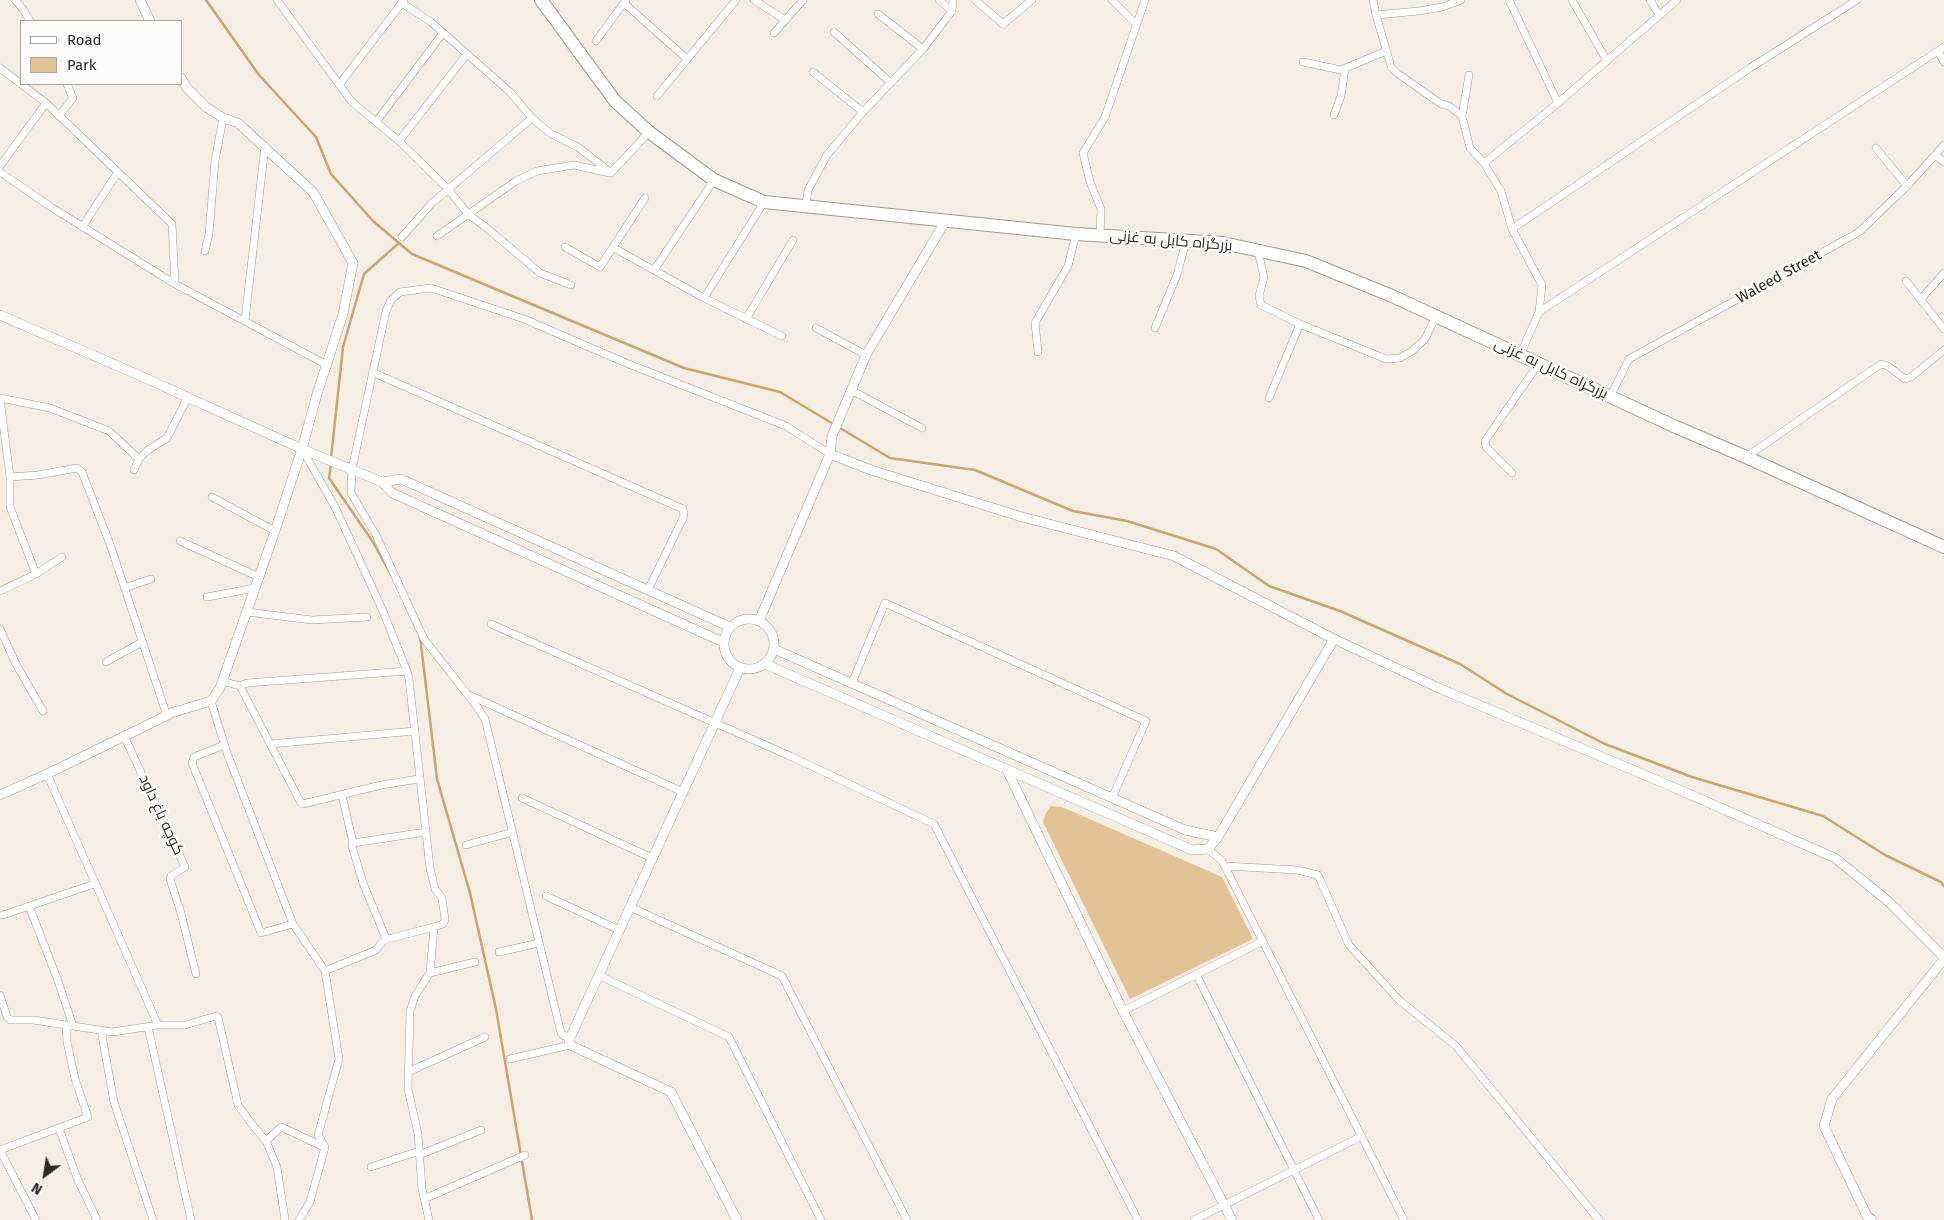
<!DOCTYPE html>
<html>
<head>
<meta charset="utf-8">
<style>
  body { margin:0 }
  #map { position:relative; width:1944px; height:1220px; overflow:hidden; background:#f4eee4; font-family:"Fira Sans",sans-serif }
  canvas { display:block }
  .legend { position:absolute; left:20px; top:20px; width:162px; height:65px; box-sizing:border-box; background:#fefcf8; border:1px solid #aaa8a4; margin:0; padding:6px 9px; list-style:none; font-size:15px; color:#2d2a27 }
  .legend li { display:flex; align-items:center; gap:10px; height:25px }
  .legend b { width:25px; border:1px solid #aaa8a4 }
  .north { position:absolute; left:20px; top:1150px; width:50px; height:50px; -webkit-text-stroke:4px #fefcf8; paint-order:stroke; rotate:211deg; font-size:14px; font-weight:700; line-height:20px; text-align:center; color:#2d2a27 }
  .north::after { content:''; display:block; margin:auto; width:18px; height:22px; background:#2d2a27; clip-path:polygon(50% 0,100% 100%,50% 72%,0 100%) }
</style>
</head>
<body>
<div id="map">
<canvas width="1944" height="1220"></canvas>
<ul class="legend">
<li><b style="height:6px;background:#fff"></b>Road</li>
<li><b style="height:14px;background:#e2c395"></b>Park</li>
</ul>
<div class="north">N</div>
</div>
<script>
const context = document.querySelector('canvas').getContext('2d');
context.lineJoin = 'round';
function fill(path, color) { context.fillStyle = color; context.fill(path, 'evenodd'); }
const poly = rows => new Path2D(rows.map(r => 'M' + r).join(''));
function strokePath(path, color, width, dash) { context.strokeStyle = color; context.lineWidth = width; context.lineCap = dash ? 'butt' : 'round'; context.setLineDash(dash || []); context.stroke(path); }
function drawText(font, color, halo, rows, align = 'center') {
  context.font = font + ' "Fira Sans",Cairo,sans-serif'; context.lineWidth = 5; context.setLineDash([]); context.textBaseline = 'middle'; context.strokeStyle = halo; context.fillStyle = color; for (const [text, x, y, turn = 0] of rows) {
    context.save(); context.translate(x, y); context.rotate((+turn || 0) * Math.PI / 180); context.textAlign = isNaN(turn) ? turn : align; if (halo) context.strokeText(text, 0, 0); context.fillText(text, 0, 0); context.restore();
  }
}
const green = poly([
  [1051,806,1062,807,1222,877,1253,939,1130,999,1043,822,1046,813]
]);
const stream = poly([
  [206,0,259,75,316,137,331,174,373,221,412,254,684,368,780,392,890,458,975,470,1073,511,1127,521,1216,549,1269,586,1340,611,1460,664,1507,694,1605,744,1692,777,1823,816,1885,855,1941,882,1944,886],
  [331,458,343,347,364,274,399,243],
  [331,464,329,478,373,542,391,575],
  [420,636,437,779,470,893,496,1009,532,1220]
]);
const street = poly([
  [15,0,23,9,30,21],
  [277,0,352,102,399,141,448,189,468,214,488,229,540,273,571,285],
  [754,0,785,20],
  [939,0,952,11],
  [975,0,1003,24,1032,0],
  [1112,0,1136,24],
  [1373,0,1376,15,1390,63],
  [1509,0,1558,103],
  [1572,0,1607,61],
  [1650,0,1659,15],
  [402,3,431,22,467,54,510,92,532,118,551,134,578,147,611,173],
  [624,3,687,59],
  [878,14,923,49],
  [1376,15,1419,11,1442,7,1461,0],
  [834,32,891,83],
  [774,33,803,0],
  [596,41,626,0],
  [1938,51,1944,62],
  [1303,62,1341,70,1386,51],
  [1391,67,1397,73,1441,104,1449,106,1462,116],
  [0,68,46,103,172,224,175,284],
  [813,72,863,112],
  [1469,75,1462,116,1470,148,1484,163,1501,191,1512,229,1542,285,1539,312,1520,355],
  [339,85,404,0],
  [657,96,736,0],
  [1334,115,1341,96,1345,69],
  [59,116,73,98,67,84],
  [376,122,443,33],
  [399,141,467,54],
  [1876,148,1907,186],
  [1935,155,1944,162],
  [1484,163,1558,103,1677,0],
  [0,166,46,103],
  [0,172,51,207,175,284,327,365],
  [611,173,649,132],
  [806,205,808,190,827,155,863,112,923,49,952,11,953,0],
  [82,227,118,172],
  [1512,229,1750,68,1857,0],
  [437,236,516,181,537,171,574,165,610,173],
  [1100,236,1101,209,1090,182,1083,153,1105,117,1145,0],
  [402,237,431,204,532,118],
  [565,247,600,267,645,198],
  [614,248,704,298,782,336],
  [205,251,209,234,215,161,223,118],
  [1258,251,1264,277,1259,296,1261,305,1300,324,1386,359,1400,358,1412,351,1425,339,1436,316],
  [654,270,714,180],
  [1906,281,1944,329],
  [704,298,764,202],
  [1921,299,1944,273],
  [1539,312,1944,47],
  [746,319,793,240],
  [245,320,265,146],
  [816,328,866,355],
  [1155,328,1177,275,1186,241],
  [1038,352,1035,323,1068,266,1076,234],
  [372,372,683,509,684,516,648,590],
  [851,390,922,428],
  [1610,397,1629,359,1859,232,1907,186,1944,145],
  [0,398,50,408,109,431,139,459],
  [1269,398,1300,324],
  [0,399,10,477,10,507,36,574],
  [302,449,335,507,382,609,407,671,409,679,430,868,435,889,442,898,445,920,443,924,434,927,430,973,415,996,410,1011,408,1089,418,1134,422,1189,429,1220],
  [1746,457,1881,364,1888,366,1905,379,1911,377,1944,350],
  [134,470,139,459,148,450,167,438,188,397],
  [1512,473,1486,447,1485,441,1539,363],
  [10,477,38,475,77,468,82,472,111,547,167,716],
  [212,497,275,531],
  [180,541,259,577],
  [124,588,151,579],
  [0,591,36,574,62,557],
  [207,597,255,588],
  [247,612,312,620,367,617],
  [491,624,790,756,934,824,1138,1220],
  [0,629,16,664,43,711],
  [106,662,142,642],
  [222,681,240,686,247,683,407,671],
  [852,683,885,603,1146,721,1112,798],
  [240,686,301,803,303,804,381,785,419,779],
  [469,695,683,792],
  [211,701,227,753,293,924,325,971,339,1059,318,1135,325,1147,310,1202,299,1220],
  [124,736,185,867,171,876,170,879,181,913,196,974],
  [271,744,415,731],
  [224,745,194,757,192,763,261,933,293,924],
  [47,774,158,1025],
  [342,795,353,843],
  [522,798,652,858],
  [466,845,513,832],
  [1208,849,1222,861,1404,1220],
  [1225,866,1297,870,1318,875,1349,945,1399,1000,1456,1046,1599,1220],
  [546,896,619,930],
  [29,906,57,978,73,1026],
  [630,907,782,976,907,1220],
  [3,915,94,884],
  [384,940,385,936,363,883,352,846,353,843,426,832],
  [499,952,539,943],
  [325,971,376,950,384,940,434,927],
  [430,973,475,962],
  [1196,974,1319,1220],
  [598,975,729,1037,821,1220],
  [0,995,7,1017,10,1020,33,1020,113,1032,158,1025,185,1025,216,1016,218,1017,238,1105,251,1123,266,1141,277,1167,285,1220],
  [1123,1011,1263,941],
  [148,1027,191,1220],
  [101,1030,114,1102,153,1220],
  [571,1036,564,1036,561,1033,485,719,475,704,424,639,376,535,351,493,352,469,386,311,391,300,400,292,431,288,524,319,626,363,786,426,830,454],
  [510,1059,570,1045],
  [408,1072,485,1037],
  [59,1128,77,1178,97,1220],
  [266,1141,281,1127,324,1147],
  [0,1150,88,1117,75,1079,67,1042,66,1025],
  [0,1150,36,1220],
  [419,1155,481,1130],
  [371,1167,419,1151],
  [424,1199,525,1155],
  [1194,1220,1362,1136]
]);
const secondary = poly([
  [140,0,150,21],
  [0,315,134,373,302,449,382,482,392,493,723,642],
  [830,454,871,470,1022,517,1174,556,1334,639,1441,689,1659,781,1835,858,1889,902,1944,957],
  [382,482,401,479,730,627],
  '724 644a25 25 0 1 1 50 0a25 25 0 1 1-50 0Z',
  [759,621,830,454,832,436,866,355,946,220],
  [774,649,1185,830,1218,837],
  [765,664,1192,850,1208,849,1218,837,1334,639],
  [1007,770,1123,1011,1232,1220],
  [0,795,47,774,174,712,211,701,220,688,275,531,302,449,317,394,343,314,353,263,313,192,238,123,223,118,206,107,187,88,181,78],
  [737,1220,671,1092,570,1045,569,1040,740,668],
  [1872,1220,1867,1216,1824,1126,1832,1099,1944,959]
]);
const highway = poly([
  [541,0,615,101,649,132,714,180,764,202,1076,234,1223,243,1306,261,1392,296,1676,427,1746,457,1944,547]
]);
const streetNames = [
  ["بزرگراه کابل به غزنی",1171,241,5],
  ["Waleed Street",1779,277,-29],
  ["بزرگراه کابل به غزنی",1551,369,25],
  ["کوچه باغ داود",161,815,65]
];
fill(green, '#e2c395');
strokePath(stream, '#caa56d', 2.5);
strokePath(street, '#a29c93', 8);
strokePath(secondary, '#a29c93', 10);
strokePath(highway, '#a29c93', 14);
strokePath(street, '#fff', 7);
strokePath(secondary, '#fff', 9);
strokePath(highway, '#fff', 12);
drawText('15px', '#2d2a27', '#fefcf8', streetNames);
</script>
</body>
</html>
